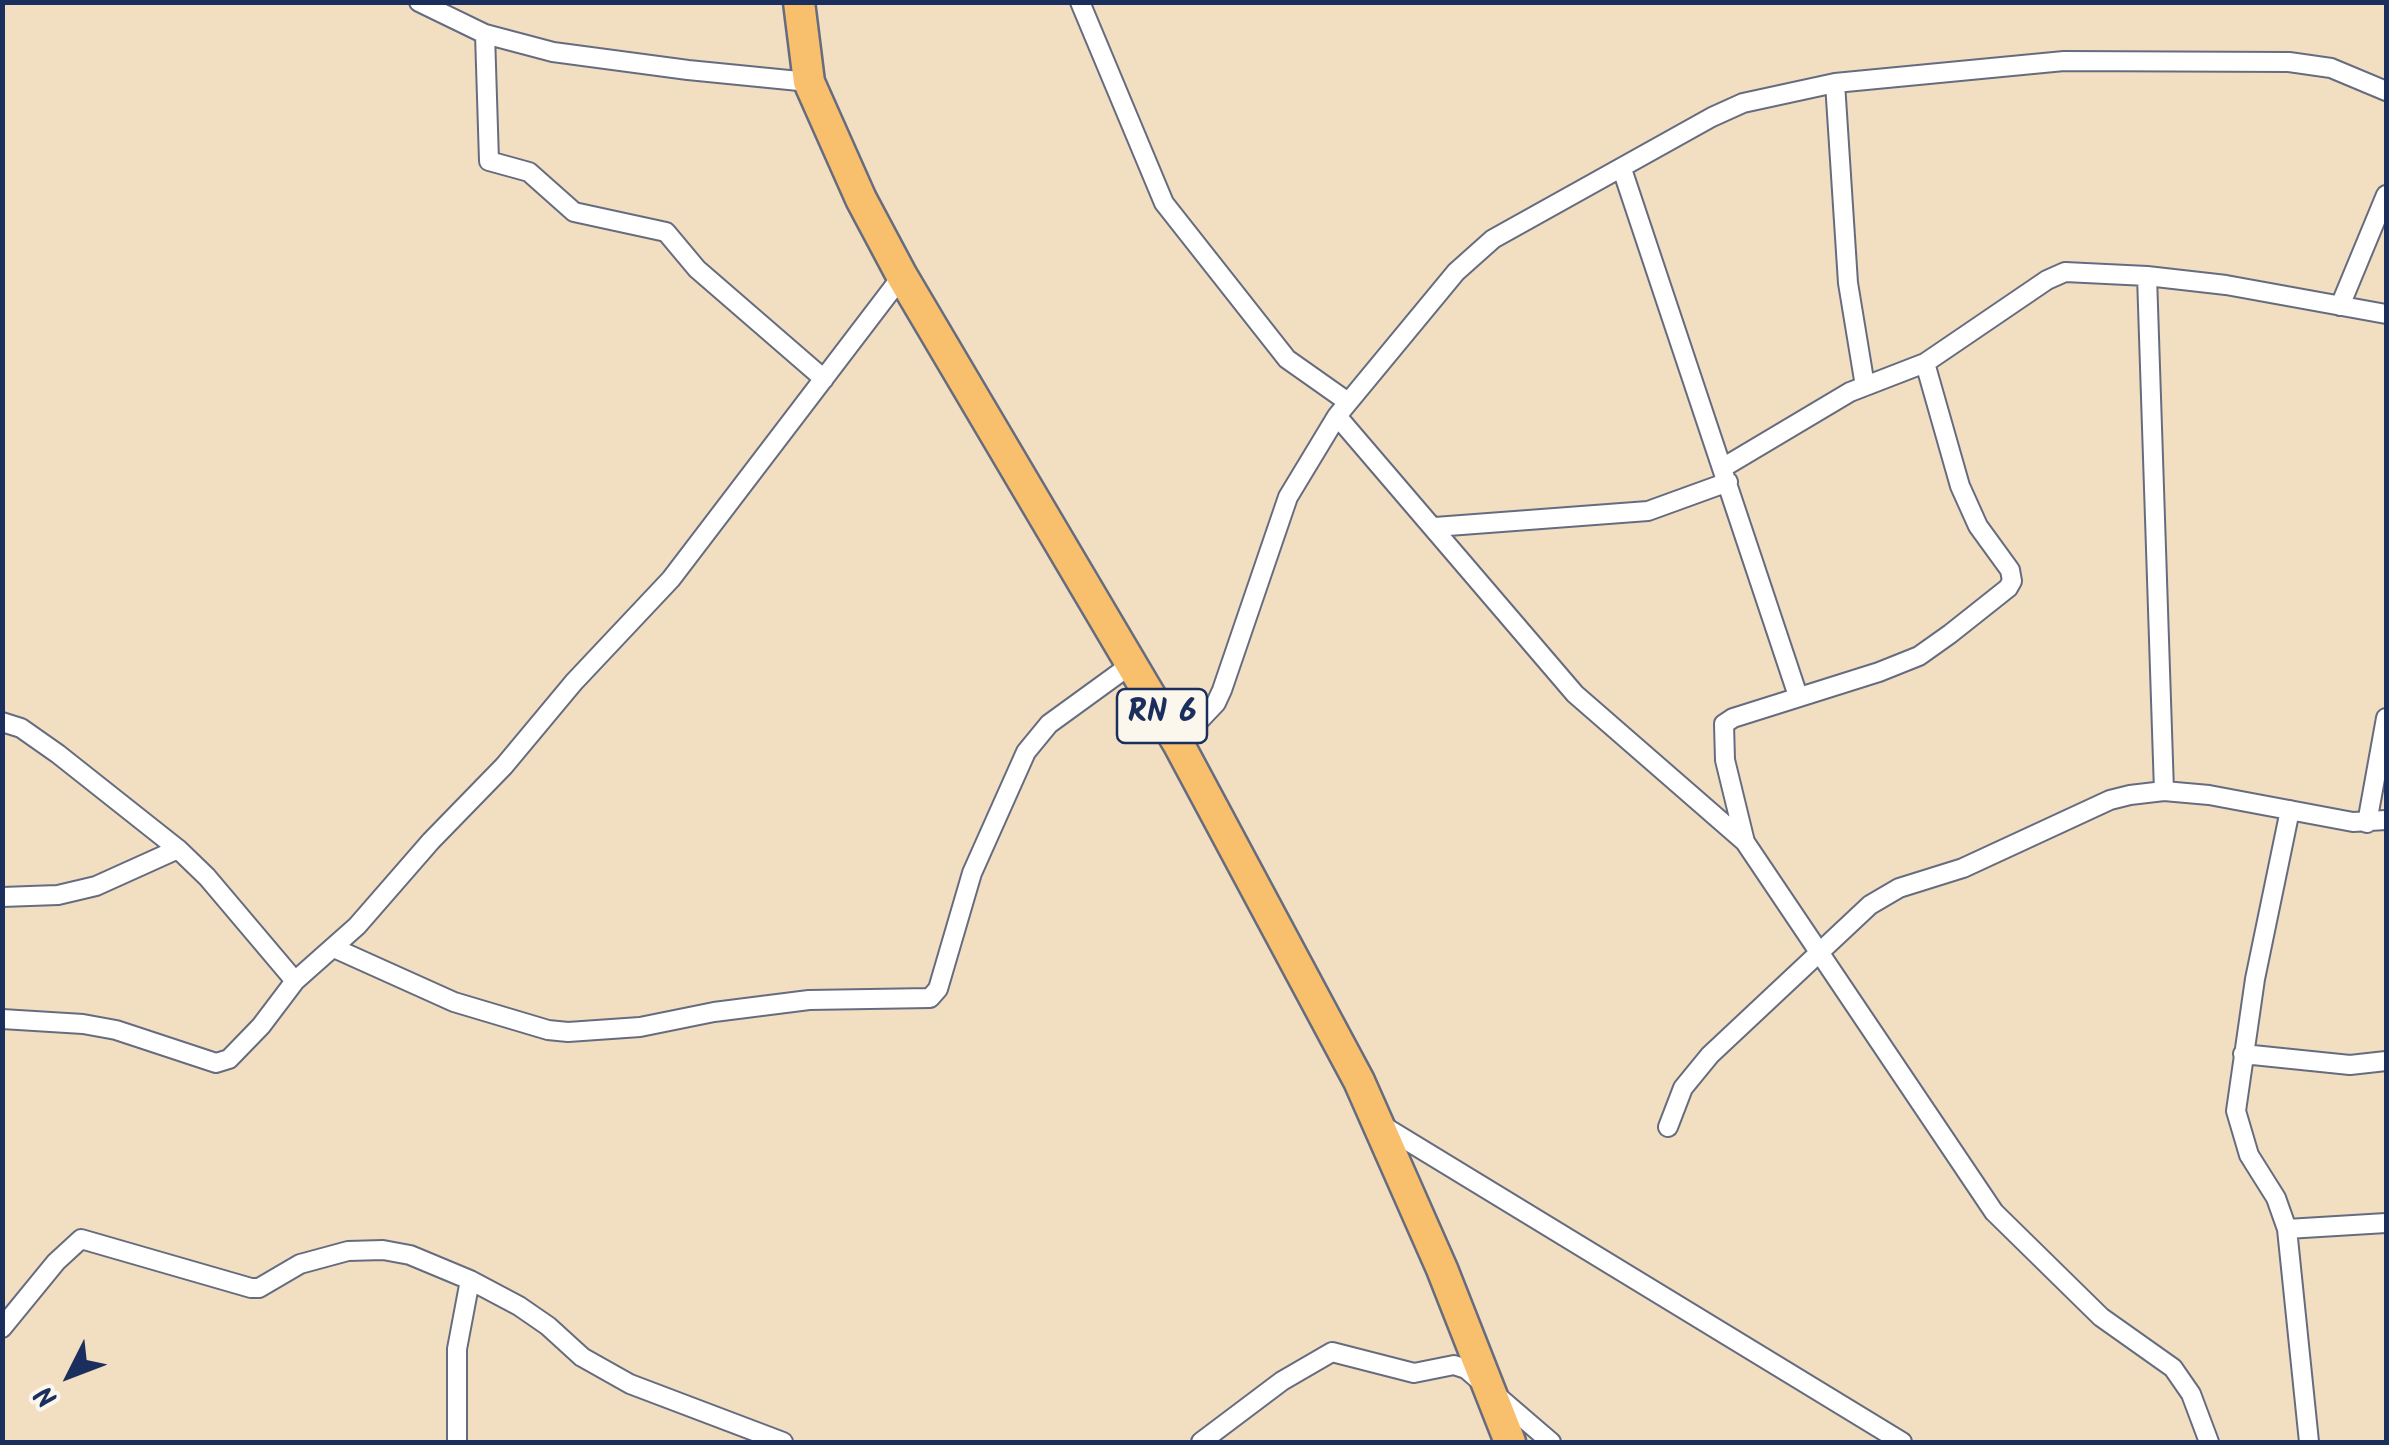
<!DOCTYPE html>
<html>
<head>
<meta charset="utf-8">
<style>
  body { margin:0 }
  #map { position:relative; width:2389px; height:1445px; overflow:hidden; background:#f2dec0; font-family:Kalam,sans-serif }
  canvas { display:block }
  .frame { position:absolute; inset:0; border:5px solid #1b2f5e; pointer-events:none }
  .north { position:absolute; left:20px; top:1325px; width:100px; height:100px; -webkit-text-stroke:8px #fbf7ec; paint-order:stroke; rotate:228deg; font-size:28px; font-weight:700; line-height:40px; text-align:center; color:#1b2f5e }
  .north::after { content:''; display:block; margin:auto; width:35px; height:45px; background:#1b2f5e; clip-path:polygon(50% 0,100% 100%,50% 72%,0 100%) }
</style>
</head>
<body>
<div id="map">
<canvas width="2389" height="1445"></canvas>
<div class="frame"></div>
<div class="north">N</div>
</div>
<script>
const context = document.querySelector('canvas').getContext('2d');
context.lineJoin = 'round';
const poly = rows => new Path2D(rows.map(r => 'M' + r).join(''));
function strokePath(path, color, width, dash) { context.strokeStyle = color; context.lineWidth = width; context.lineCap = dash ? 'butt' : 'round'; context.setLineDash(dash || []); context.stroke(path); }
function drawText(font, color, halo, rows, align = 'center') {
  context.font = font + ' Kalam,sans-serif'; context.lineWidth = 8; context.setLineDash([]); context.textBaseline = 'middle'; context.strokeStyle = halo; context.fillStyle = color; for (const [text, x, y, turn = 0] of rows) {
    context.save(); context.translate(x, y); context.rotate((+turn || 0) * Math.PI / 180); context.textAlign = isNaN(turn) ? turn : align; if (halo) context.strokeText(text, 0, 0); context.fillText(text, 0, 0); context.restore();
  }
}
const minor = poly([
  [419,2,485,34,553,52,688,70,809,82],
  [1080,2,1164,203,1287,359,1348,402],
  [485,34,489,161,529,172,574,212,666,232,697,269,824,379],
  [1835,83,1848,283,1865,386],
  [1622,169,1798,696],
  [2147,276,2164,791],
  [2340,306,2386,195],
  [1337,416,1575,694,1745,842,1994,1212,2101,1317,2173,1368,2191,1394,2209,1442],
  [1724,467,1850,392,1925,363,2047,280,2065,272,2147,276,2226,285,2386,314],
  [1435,527,1648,511,1728,482],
  [2,722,21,728,58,754,178,849,207,877,295,981],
  [1178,743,1216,703,1222,690,1288,497,1337,416,1456,272,1493,239,1712,117,1743,103,1835,83,2064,61,2289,62,2331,68,2386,91],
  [2290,810,2255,979,2236,1111,2249,1155,2276,1198,2287,1229,2309,1442],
  [2367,823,2386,718],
  [1745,842,1725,760,1724,724,1733,718,1879,672,1919,656,1950,634,2008,588,2012,581,2010,570,1978,526,1960,486,1925,363],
  [2,897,58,895,96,886,178,849],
  [334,948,454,1002,548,1030,568,1032,640,1027,714,1012,809,1000,930,998,938,989,972,873,1026,752,1049,724,1133,663],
  [2,1019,83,1024,116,1030,216,1063,229,1059,261,1026,295,981,357,926,431,841,504,766,574,682,671,579,902,276],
  [2243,1054,2350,1065,2386,1061],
  [1380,1124,1902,1442],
  [1668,1127,1683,1088,1710,1055,1870,905,1899,888,1963,868,2110,800,2130,795,2164,791,2209,795,2353,822,2386,820],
  [2287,1229,2386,1223],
  [2,1328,56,1262,81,1239,251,1288,259,1288,300,1264,348,1251,383,1250,410,1255,470,1280,519,1306,548,1326,582,1357,630,1384,783,1442],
  [457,1442,457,1349,470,1280],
  [1201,1442,1282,1381,1332,1352,1414,1373,1454,1365,1466,1369,1551,1442]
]);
const primary = poly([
  [799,2,809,82,861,199,902,276,1178,743,1359,1081,1442,1269,1510,1442]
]);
const shields = [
  [1162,716,90]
];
const shieldNames = [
  ["RN 6",1162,716]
];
strokePath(minor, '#666c80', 22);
strokePath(primary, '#666c80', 35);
strokePath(minor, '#fff', 18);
strokePath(primary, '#f8bf6c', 30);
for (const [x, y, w] of shields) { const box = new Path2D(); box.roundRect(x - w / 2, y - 27, w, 54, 8); context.fillStyle = '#fbf7ec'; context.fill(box); strokePath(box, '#1b2f5e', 2.5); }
drawText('bold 32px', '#1b2f5e', null, shieldNames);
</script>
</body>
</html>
